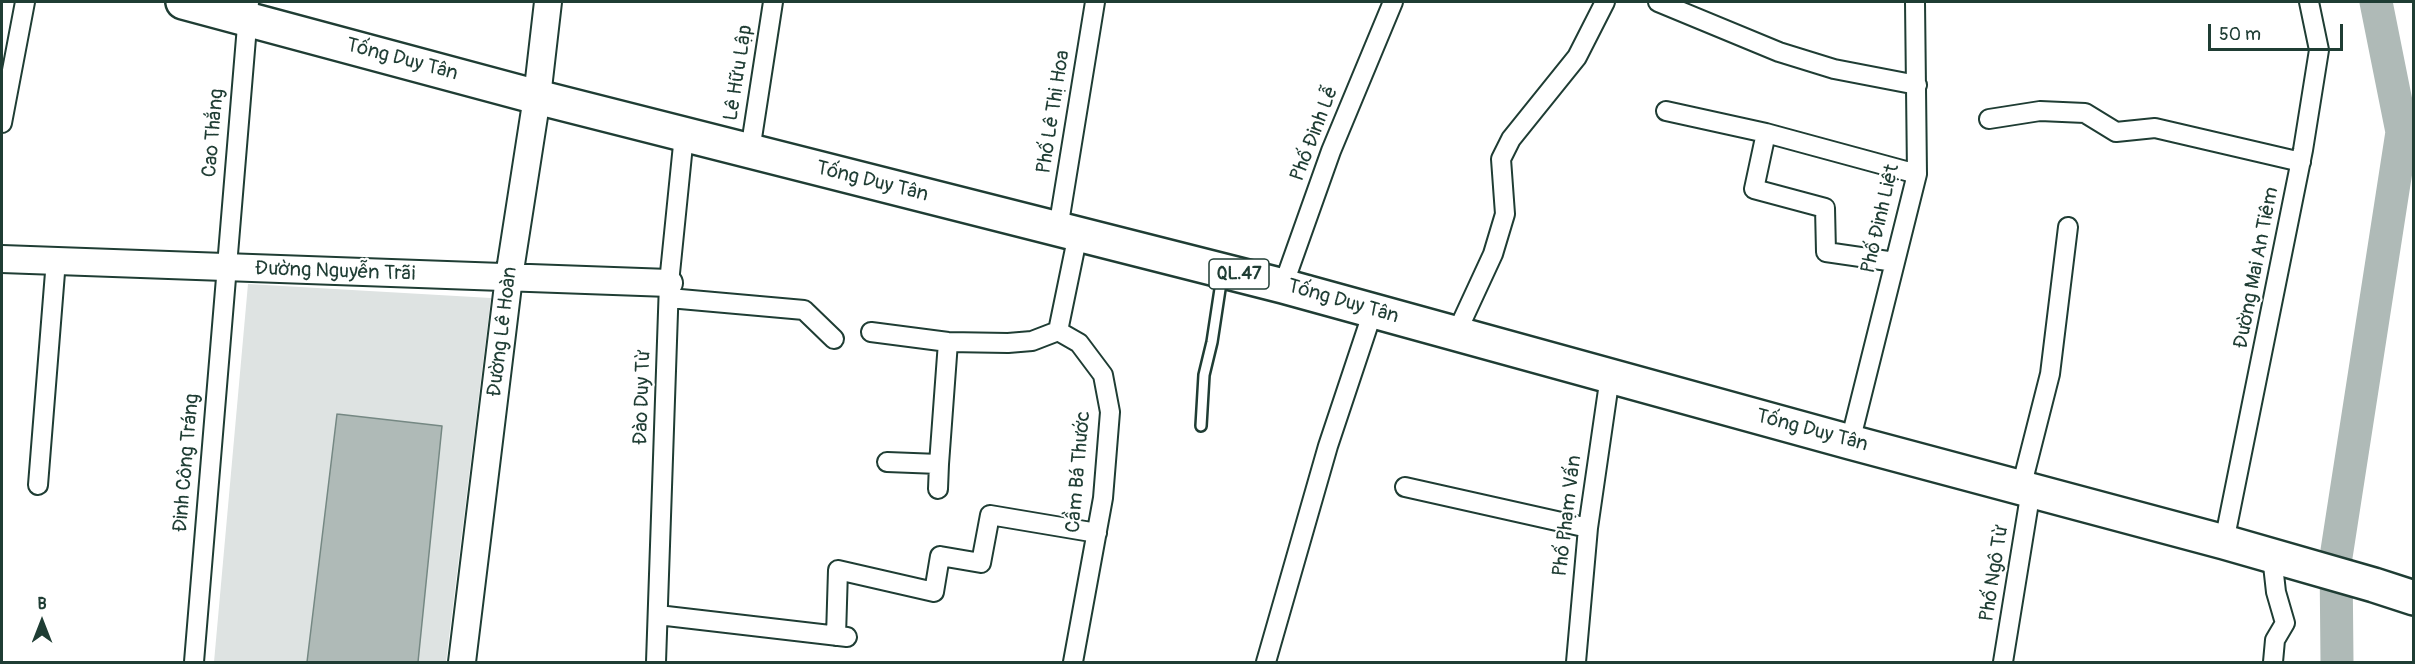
<!DOCTYPE html>
<html>
<head>
<meta charset="utf-8">
<style>
  body { margin:0 }
  #map { position:relative; width:2415px; height:664px; overflow:hidden; background:#fff; font-family:Pangolin,sans-serif }
  canvas { display:block }
  .frame { position:absolute; inset:0; border:3px solid #1f3d34; pointer-events:none }
  .north { position:absolute; left:12px; top:592px; width:60px; height:60px; -webkit-text-stroke:4px #fff; paint-order:stroke; rotate:0deg; font-size:16px; font-weight:700; line-height:24px; text-align:center; color:#1f3d34 }
  .north::after { content:''; display:block; margin:auto; width:21px; height:27px; background:#1f3d34; clip-path:polygon(50% 0,100% 100%,50% 72%,0 100%) }
  .scale { position:absolute; left:2208px; top:24px; width:135px; height:27px; box-sizing:border-box; border:3px solid #1f3d34; border-top:0; padding-left:8px; font-size:18px; line-height:21px; white-space:nowrap; color:#1f3d34; -webkit-text-stroke:4px #fff; paint-order:stroke }
</style>
</head>
<body>
<div id="map">
<canvas width="2415" height="664"></canvas>
<div class="frame"></div>
<div class="north">B</div>
<div class="scale">50 m</div>
</div>
<script>
const context = document.querySelector('canvas').getContext('2d');
context.lineJoin = 'round';
function fill(path, color) { context.fillStyle = color; context.fill(path, 'evenodd'); }
const poly = rows => new Path2D(rows.map(r => 'M' + r).join(''));
function strokePath(path, color, width, dash) { context.strokeStyle = color; context.lineWidth = width; context.lineCap = dash ? 'butt' : 'round'; context.setLineDash(dash || []); context.stroke(path); }
function drawText(font, color, halo, rows, align = 'center') {
  context.font = font + ' Pangolin,sans-serif'; context.lineWidth = 4.5; context.setLineDash([]); context.textBaseline = 'middle'; context.strokeStyle = halo; context.fillStyle = color; for (const [text, x, y, turn = 0] of rows) {
    context.save(); context.translate(x, y); context.rotate((+turn || 0) * Math.PI / 180); context.textAlign = isNaN(turn) ? turn : align; if (halo) context.strokeText(text, 0, 0); context.fillText(text, 0, 0); context.restore();
  }
}
const green = poly([
  [248,284,491,298,446,662,214,662]
]);
const water = poly([
  [337,414,442,426,418,662,307,662,337,414]
]);
const river = poly([
  [2337,662,2336,557,2402,132,2376,2]
]);
const lane = poly([
  [1201,426,1204,375,1212,342,1222,276]
]);
const street = poly([
  [1658,2,1779,52,1834,69,1917,85],
  [1666,111,1766,133,1917,174],
  [1989,119,2040,111,2085,113,2116,132,2155,128,2301,162],
  [2,123,25,2],
  [1766,133,1754,189,1825,208,1826,252,1895,262],
  [750,151,773,2],
  [1058,229,1095,2],
  [1283,286,1331,151,1393,2],
  [669,298,804,310,834,339],
  [1058,331,1079,343,1103,375,1110,412,1103,498,1073,662],
  [1058,331,1078,234],
  [871,332,948,342,1008,343,1032,341,1058,331],
  [1456,334,1493,254,1505,214,1501,159,1511,139,1577,57,1605,2],
  [1850,442,1917,174,1915,2],
  [887,462,939,464,948,342],
  [38,485,56,260],
  [1405,487,1588,528],
  [2021,488,2050,374,2068,227],
  [938,489,939,464],
  [2224,542,2303,150,2319,50,2309,2],
  [2272,556,2276,592,2285,623,2275,640,2273,662],
  [658,615,847,637],
  [836,636,838,570,934,592,940,556,981,563,990,515,1097,533],
  [194,662,249,2],
  [656,662,669,283,684,135],
  [1266,662,1328,446,1373,311],
  [1576,662,1588,528,1610,376],
  [2003,662,2031,490]
]);
const secondary = poly([
  [2,259,669,283],
  [462,662,509,277,537,97,548,2]
]);
const highway = poly([
  [183,2,537,97,1283,286,1850,442,2224,542,2374,585,2414,598]
]);
const shields = [
  [1239,274,60]
];
const shieldNames = [
  ["QL.47",1239,274]
];
const streetNames = [
  ["Tống Duy Tân",402,60,15],
  ["Lê Hữu Lập",739,73,-81],
  ["Phố Lê Thị Hoa",1054,112,-81],
  ["Cao Thắng",214,133,-85],
  ["Phố Đinh Lễ",1315,134,-69],
  ["Tống Duy Tân",872,182,14],
  ["Phố Đinh Liệt",1881,219,-77],
  ["Đường Mai An Tiêm",2257,268,-79],
  ["Đường Nguyễn Trãi",335,272,2],
  ["Tống Duy Tân",1343,302,16],
  ["Đường Lê Hoàn",503,332,-83],
  ["Đào Duy Từ",643,397,-88],
  ["Tống Duy Tân",1812,431,15],
  ["Đinh Công Tráng",187,463,-85],
  ["Cầm Bá Thước",1079,472,-85],
  ["Phố Phạm Vấn",1568,516,-83],
  ["Phố Ngô Từ",1995,573,-81]
];
fill(green, '#dee3e2');
fill(water, '#afbab7');
strokePath(water, '#758883', 1.5);
strokePath(river, '#afbab7', 33);
strokePath(lane, '#1f3d34', 14);
strokePath(street, '#1f3d34', 22);
strokePath(secondary, '#1f3d34', 30);
strokePath(highway, '#1f3d34', 38);
strokePath(lane, '#fff', 9);
strokePath(street, '#fff', 18);
strokePath(secondary, '#fff', 26);
strokePath(highway, '#fff', 33);
for (const [x, y, w] of shields) { const box = new Path2D(); box.roundRect(x - w / 2, y - 15, w, 30, 4.5); context.fillStyle = '#fff'; context.fill(box); strokePath(box, '#1f3d34', 1.5); }
drawText('bold 18px', '#1f3d34', null, shieldNames);
drawText('20px', '#1f3d34', '#fff', streetNames);
</script>
</body>
</html>
